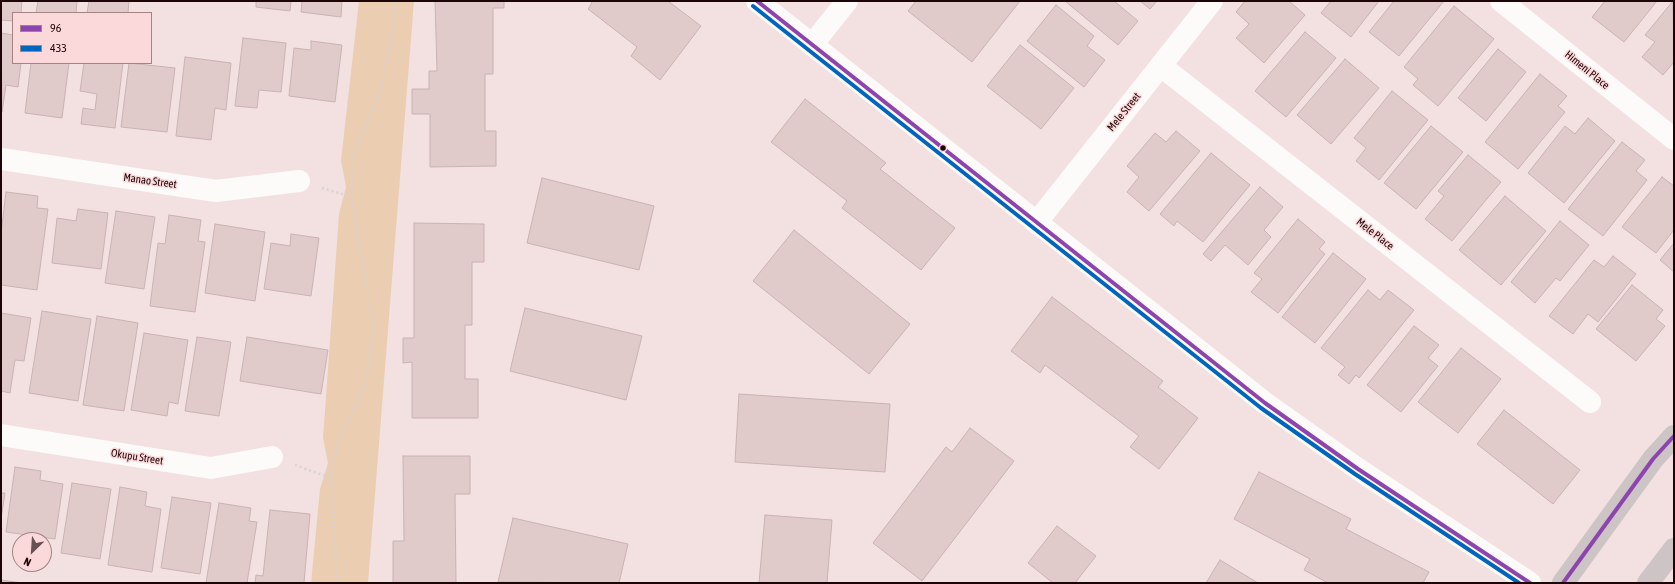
<!DOCTYPE html>
<html>
<head>
<meta charset="utf-8">
<style>
  body { margin:0 }
  #map { position:relative; width:1675px; height:584px; overflow:hidden; background:#f3e1e1; font-family:"Asap Condensed",sans-serif }
  canvas { display:block }
  .frame { position:absolute; inset:0; border:2px solid #1d0406; pointer-events:none }
  .legend { position:absolute; left:12px; top:12px; width:140px; height:52px; box-sizing:border-box; background:#fbd9da; border:1px solid #a28485; margin:0; padding:5px 7px; list-style:none; font-size:12px; color:#1d0406 }
  .legend li { display:flex; align-items:center; gap:8px; height:20px }
  .legend b { width:20px; border:1px solid #a28485 }
  .north { position:absolute; left:12px; top:532px; width:40px; height:40px; box-sizing:border-box; background:#fbd9da; border:1px solid #a28485; border-radius:50%; rotate:205deg; font-size:11px; font-weight:700; line-height:16px; text-align:center; color:#1d0406 }
  .north::after { content:''; display:block; margin:auto; width:14px; height:18px; background:#685153; clip-path:polygon(50% 0,100% 100%,50% 72%,0 100%) }
</style>
</head>
<body>
<div id="map">
<canvas width="1675" height="584"></canvas>
<div class="frame"></div>
<ul class="legend">
<li><b style="height:5px;background:#8e44ad"></b>96</li>
<li><b style="height:5px;background:#0065bd"></b>433</li>
</ul>
<div class="north">N</div>
</div>
<script>
const context = document.querySelector('canvas').getContext('2d');
context.lineJoin = 'round';
function fill(path, color) { context.fillStyle = color; context.fill(path, 'evenodd'); }
const poly = rows => new Path2D(rows.map(r => 'M' + r).join(''));
function strokePath(path, color, width, dash) { context.strokeStyle = color; context.lineWidth = width; context.lineCap = dash ? 'butt' : 'round'; context.setLineDash(dash || []); context.stroke(path); }
function drawText(font, color, halo, rows, align = 'center') {
  context.font = font + ' "Asap Condensed",sans-serif'; context.lineWidth = 3; context.setLineDash([]); context.textBaseline = 'middle'; context.strokeStyle = halo; context.fillStyle = color; for (const [text, x, y, turn = 0] of rows) {
    context.save(); context.translate(x, y); context.rotate((+turn || 0) * Math.PI / 180); context.textAlign = isNaN(turn) ? turn : align; if (halo) context.strokeText(text, 0, 0); context.fillText(text, 0, 0); context.restore();
  }
}
const green = poly([
  [359,1,414,1,368,583,311,583,320,489,328,463,323,438,339,214,346,187,341,160]
]);
const building = poly([
  [1,1,22,1,21,13,13,13,13,21,1,20,1,1],
  [38,1,77,1,76,13,36,13,38,1],
  [89,1,129,1,128,13,87,13,89,1],
  [256,1,291,1,290,11,256,7,256,1],
  [302,1,342,1,341,17,301,12,302,1],
  [435,1,504,1,504,8,493,8,493,74,485,74,485,131,496,131,496,166,430,167,430,114,412,114,412,89,429,89,429,71,437,71,435,1],
  [590,1,668,1,701,26,660,80,631,56,637,47,588,9,592,3,590,1],
  [916,1,1020,1,972,62,908,11,916,1],
  [1065,1,1114,1,1138,21,1118,45,1065,1],
  [1140,1,1157,1,1150,9,1140,1],
  [1245,1,1289,1,1305,15,1264,63,1236,38,1249,24,1236,12,1245,1],
  [1331,1,1379,1,1351,37,1321,13,1331,1],
  [1394,1,1444,1,1399,56,1369,32,1394,1],
  [1605,1,1657,1,1624,42,1592,17,1605,1],
  [1673,1,1674,62,1663,75,1642,57,1655,42,1645,35,1673,1],
  [1056,5,1094,36,1087,46,1105,60,1084,87,1027,41,1056,5],
  [1454,6,1494,39,1438,106,1413,85,1418,79,1404,67,1454,6],
  [1305,32,1336,58,1286,117,1255,91,1305,32],
  [1,33,13,35,13,63,21,63,18,87,6,85,2,112,1,33],
  [243,38,286,43,281,92,259,90,257,108,235,106,243,38],
  [311,41,342,45,335,102,289,96,294,48,311,50,311,41],
  [1020,45,1074,88,1041,129,987,86,1020,45],
  [1498,49,1526,72,1486,121,1458,98,1498,49],
  [185,57,231,63,226,110,215,108,211,140,176,136,185,57],
  [1345,59,1379,88,1331,144,1297,115,1345,59],
  [31,63,69,63,62,118,25,113,31,63],
  [84,63,123,63,115,128,81,124,83,108,95,110,97,94,80,91,84,63],
  [129,63,175,68,167,132,121,127,129,63],
  [1540,74,1567,96,1558,106,1565,112,1518,169,1485,142,1540,74],
  [1392,91,1428,120,1379,180,1356,161,1366,148,1354,138,1392,91],
  [805,99,886,163,880,169,955,228,921,270,842,208,847,201,771,142,805,99],
  [1588,118,1615,141,1564,203,1528,173,1565,126,1575,134,1588,118],
  [1431,126,1463,152,1416,209,1384,183,1431,126],
  [1176,131,1200,151,1149,211,1127,192,1139,177,1127,166,1155,133,1166,142,1176,131],
  [1622,142,1645,160,1636,171,1647,180,1603,236,1568,209,1622,142],
  [1211,153,1250,185,1203,242,1177,221,1174,226,1160,214,1211,153],
  [1468,155,1501,182,1452,241,1425,219,1444,196,1438,191,1468,155],
  [1662,177,1674,186,1674,230,1656,253,1622,227,1662,177],
  [542,178,654,206,639,270,527,243,542,178],
  [1260,187,1283,207,1264,230,1271,237,1248,265,1225,245,1211,261,1203,254,1260,187],
  [6,192,38,196,37,208,48,209,37,290,1,285,1,234,6,192],
  [1505,196,1546,231,1501,285,1459,250,1505,196],
  [78,209,108,213,101,269,52,263,57,218,76,221,78,209],
  [116,211,155,217,144,289,105,283,116,211],
  [169,215,201,220,198,241,205,242,195,312,150,306,158,243,165,244,169,215],
  [1298,219,1325,242,1319,249,1325,254,1278,313,1251,292,1262,279,1254,273,1298,219],
  [1560,221,1589,245,1560,281,1556,278,1535,303,1511,282,1560,221],
  [414,223,484,224,484,262,472,262,472,325,465,325,465,379,478,379,478,418,412,418,412,362,403,363,403,338,414,338,414,223],
  [215,224,265,232,255,301,205,293,215,224],
  [794,230,910,324,869,374,753,281,794,230],
  [291,234,319,238,311,296,264,289,271,243,290,246,291,234],
  [1674,243,1674,272,1660,260,1674,243],
  [1333,253,1366,279,1315,343,1282,317,1333,253],
  [1613,256,1636,274,1598,322,1588,314,1573,334,1549,316,1594,260,1604,267,1613,256],
  [1632,285,1663,310,1656,319,1665,326,1636,361,1596,329,1632,285],
  [1368,290,1380,300,1388,290,1414,310,1359,378,1356,375,1349,384,1338,375,1345,367,1321,348,1368,290],
  [1052,297,1163,381,1158,387,1198,418,1159,469,1130,447,1139,436,1045,365,1040,373,1011,351,1052,297],
  [525,308,642,336,626,400,510,371,525,308],
  [42,311,91,319,78,401,29,393,42,311],
  [1,313,31,318,24,361,15,360,10,393,1,391,1,313],
  [97,316,138,323,124,411,83,405,97,316],
  [1414,326,1439,345,1428,358,1438,366,1401,412,1367,385,1414,326],
  [144,333,188,340,178,404,169,402,167,416,131,410,144,333],
  [197,337,231,342,219,416,185,411,197,337],
  [247,337,328,350,321,394,240,381,247,337],
  [1461,348,1501,379,1458,433,1418,402,1461,348],
  [739,394,890,404,885,472,735,462,739,394],
  [1504,410,1580,470,1553,504,1477,444,1504,410],
  [970,428,1014,461,922,581,873,543,946,447,952,452,970,428],
  [403,456,470,456,470,494,455,494,456,583,393,583,393,541,404,541,403,456],
  [15,467,41,471,40,480,63,484,55,539,6,532,15,467],
  [1259,472,1351,519,1346,529,1429,572,1423,583,1328,583,1304,570,1310,559,1234,519,1259,472],
  [72,483,111,489,100,559,61,553,72,483],
  [120,487,147,492,145,506,161,509,152,572,108,565,120,487],
  [1,493,5,493,1,519,1,493],
  [172,497,211,503,200,574,161,568,172,497],
  [219,503,251,508,249,521,257,522,247,583,206,583,219,503],
  [270,510,310,514,304,583,255,583,256,575,263,576,270,510],
  [765,515,832,520,827,583,759,583,765,515],
  [513,518,628,544,619,583,498,582,513,518],
  [1057,526,1096,556,1075,583,1053,583,1028,563,1057,526],
  [1220,560,1258,583,1206,583,1220,560],
  [1,580,22,583,1,583,1,580]
]);
const path = poly([
  [322,188,352,197],
  [295,465,331,478],
  [337,583,331,478,337,445,365,385,374,328,352,197,352,161,382,85,392,35,395,1]
]);
const minor = poly([
  [1501,1,1674,139],
  [812,45,847,1],
  [1161,66,1590,402],
  [1,159,216,191,299,181],
  [1036,223,1212,1],
  [1,435,211,468,272,457]
]);
const tertiary = poly([
  [757,1,1265,403,1358,469,1530,583]
]);
const secondary = poly([
  [1563,583,1653,459,1674,436],
  [1648,583,1674,549]
]);
const bus1 = poly([
  [757,1,1265,403,1358,469,1530,583],
  [1563,583,1653,459,1674,436]
]);
const bus2 = poly([
  [753,6,1261,408,1355,474,1519,583]
]);
const markers = [
  [943,148,3.5,"#1d0406"]
];
const streetNames = [
  ["Himeni Place",1587,70,39],
  ["Mele Street",1124,112,-51],
  ["Manao Street",150,181,8],
  ["Mele Place",1375,234,38],
  ["Okupu Street",137,457,9]
];
fill(green, '#ebceb1');
fill(building, '#e1caca');
strokePath(building, '#c9b2b3', 1);
strokePath(path, '#d8d2d2', 2.5, [2, 3]);
strokePath(minor, '#fdfafa', 22);
strokePath(tertiary, '#fdfafa', 22);
strokePath(secondary, '#cdc4c5', 22);
strokePath(bus1, '#8e44ad', 4);
strokePath(bus2, '#0065bd', 4);
for (const [x, y, r, color] of markers) { const dot = new Path2D(); dot.arc(x, y, r, 0, 2 * Math.PI); context.fillStyle = color; context.fill(dot); strokePath(dot, '#fbd9da', 1.5); }
drawText('11px', '#1d0406', '#fbd9da', streetNames);
</script>
</body>
</html>
